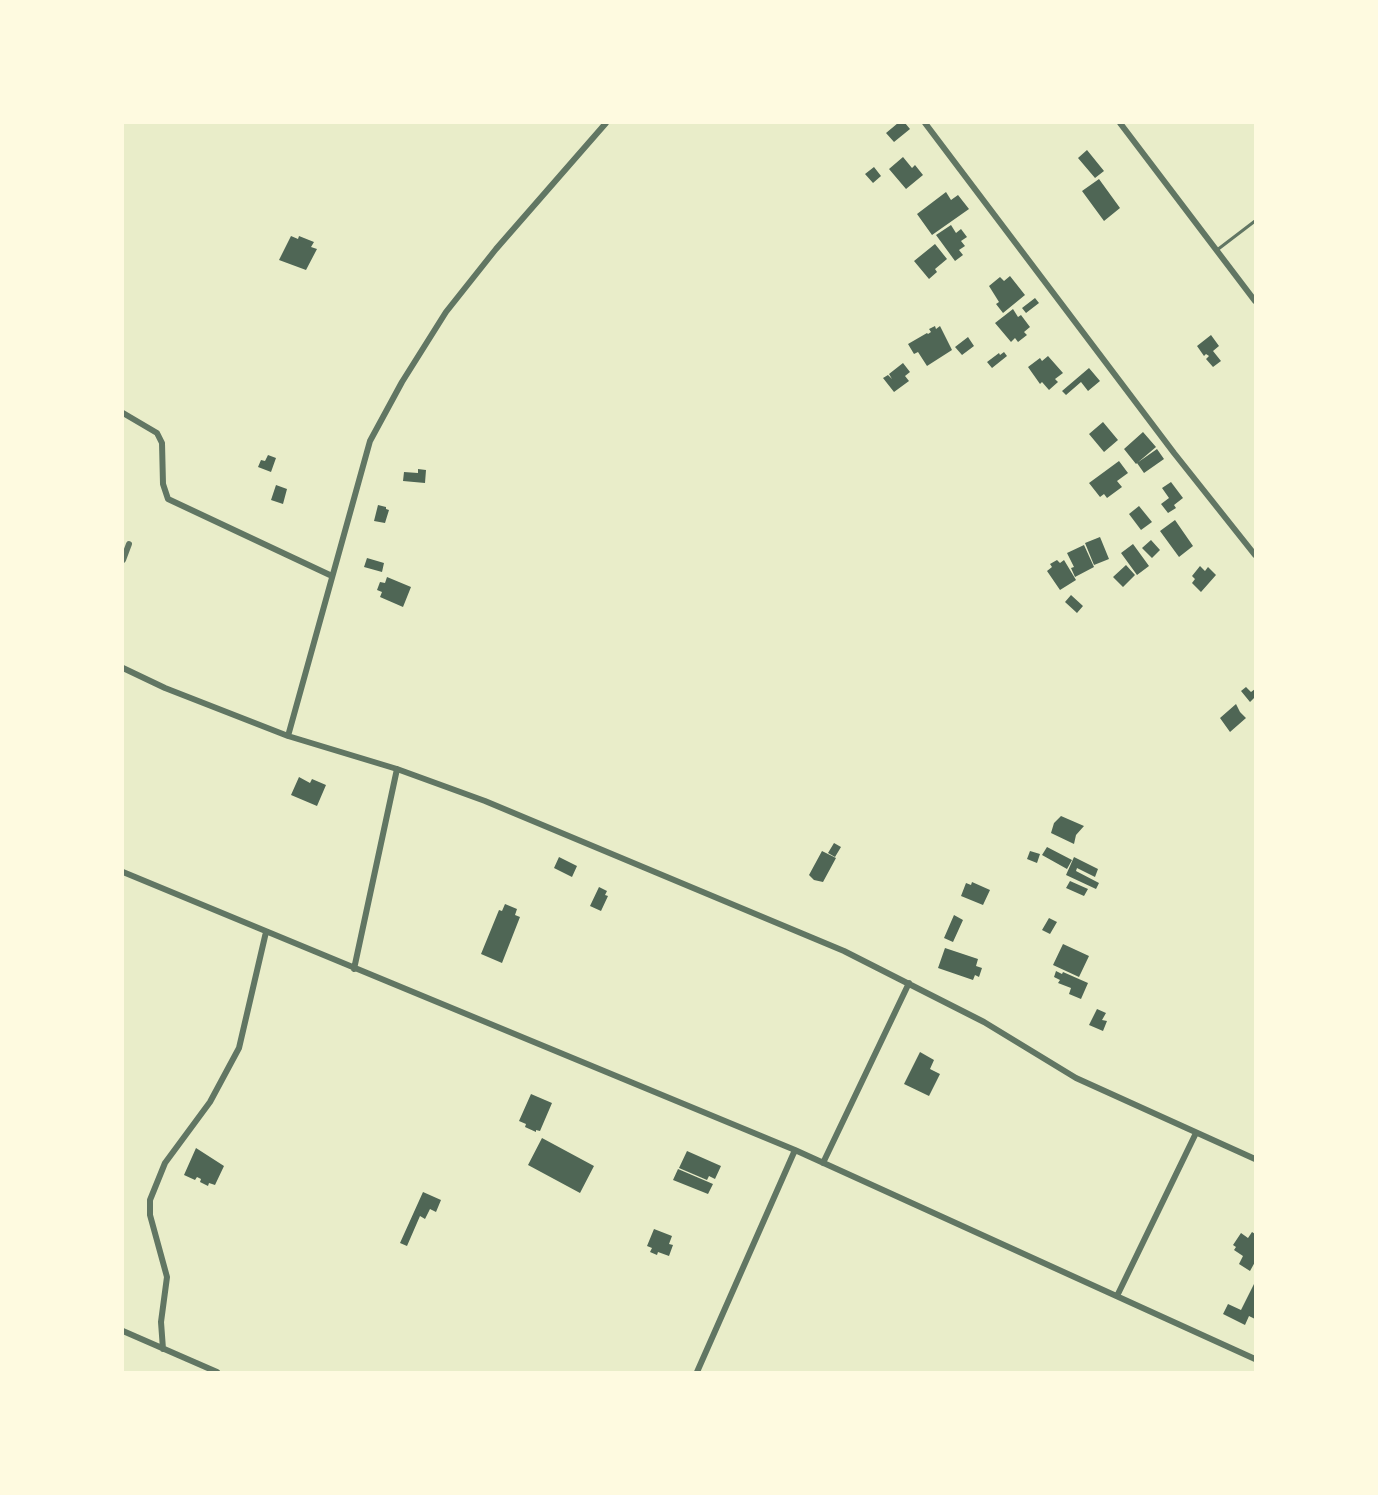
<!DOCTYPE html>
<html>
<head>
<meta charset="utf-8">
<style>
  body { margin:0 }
  #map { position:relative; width:1378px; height:1495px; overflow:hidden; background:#e9edc9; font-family:Poppins,sans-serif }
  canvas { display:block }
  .frame { position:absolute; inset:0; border:124px solid #fefae0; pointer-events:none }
</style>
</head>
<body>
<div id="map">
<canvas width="1378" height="1495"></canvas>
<div class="frame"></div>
</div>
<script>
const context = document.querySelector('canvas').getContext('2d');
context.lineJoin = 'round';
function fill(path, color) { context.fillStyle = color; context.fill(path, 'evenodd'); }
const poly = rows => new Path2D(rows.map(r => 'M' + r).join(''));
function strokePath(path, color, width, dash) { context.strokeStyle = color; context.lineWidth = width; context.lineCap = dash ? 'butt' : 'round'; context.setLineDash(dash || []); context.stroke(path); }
const building = poly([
  [898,123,905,123,910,129,894,142,886,133],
  [1087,150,1104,171,1095,178,1078,158],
  [903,157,912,168,915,165,923,175,906,189,889,169],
  [874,167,881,176,873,183,865,174],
  [1099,179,1120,208,1104,221,1082,191],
  [946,192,951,200,958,195,969,209,932,235,917,214],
  [951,225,956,233,961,229,967,237,961,241,965,246,959,250,963,255,955,261,936,235],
  [291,236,298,239,299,236,314,242,311,247,317,249,306,270,279,260],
  [935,244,947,259,935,269,937,272,929,279,914,261],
  [1010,276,1025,295,1003,313,996,304,999,302,989,286,1000,277,1004,281],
  [1035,298,1039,303,1026,313,1022,308],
  [1013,309,1018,317,1021,315,1030,327,1024,332,1027,335,1018,342,1015,338,1011,342,995,323],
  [935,326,936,329,940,326,952,350,927,366,918,352,914,354,908,344,927,333,928,334,931,332,929,329],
  [1211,335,1219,346,1213,351,1221,361,1213,367,1206,359,1209,356,1206,354,1204,356,1197,346],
  [968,337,974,346,962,355,955,347],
  [1004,352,1007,356,992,368,987,362,999,353,1000,355],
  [1048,356,1063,373,1055,379,1058,382,1049,390,1042,382,1040,384,1028,367,1040,358,1042,361],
  [903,363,910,372,905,376,909,381,894,392,883,378,888,375,892,379,889,374],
  [1089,368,1100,381,1088,391,1081,382,1066,395,1062,391],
  [1103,422,1118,440,1104,452,1089,434],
  [1143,432,1156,447,1136,464,1124,449],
  [1157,449,1164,459,1144,473,1137,463],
  [268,455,276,458,271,472,258,467,261,460,265,461],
  [1119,461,1128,473,1117,481,1122,487,1107,498,1104,494,1100,497,1089,483],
  [418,469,426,470,425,483,403,481,404,472,418,473],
  [1171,482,1183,498,1174,505,1176,508,1168,513,1161,504,1169,498,1162,488],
  [276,485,287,489,283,504,271,500],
  [378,505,386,507,386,509,389,510,385,523,374,521],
  [1139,506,1152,522,1141,530,1129,514],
  [1175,520,1193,546,1179,557,1160,531],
  [1100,537,1109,559,1094,565,1085,543],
  [1151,540,1160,550,1152,558,1142,548],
  [1133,544,1149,566,1137,575,1121,553],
  [1084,545,1094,567,1075,577,1071,568,1074,567,1067,553],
  [367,558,384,563,382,572,364,567],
  [1057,560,1060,563,1064,560,1076,580,1060,590,1047,571,1052,567,1050,564],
  [1126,565,1135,575,1123,587,1113,577],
  [1200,566,1205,571,1208,567,1216,575,1201,592,1192,583,1195,579,1192,576],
  [387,577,411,587,403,607,380,597,382,592,377,590,380,582,385,583],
  [1071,595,1083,606,1077,613,1065,602],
  [1246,687,1251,692,1255,689,1255,697,1250,702,1241,691],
  [1236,704,1240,712,1246,718,1230,732,1220,718],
  [299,777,310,783,312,779,326,785,317,806,291,795],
  [1061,816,1084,826,1076,835,1074,844,1051,833,1054,823],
  [834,843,841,847,835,857,828,853],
  [1047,847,1072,860,1067,869,1042,855],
  [822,851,836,858,823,882,814,880,809,875],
  [1030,851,1040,854,1037,863,1027,859],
  [559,857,577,866,572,877,554,868],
  [1074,857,1098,869,1095,877,1077,868,1076,871,1099,883,1096,889,1066,875],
  [1070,881,1088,889,1084,896,1066,888],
  [972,882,990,890,983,905,961,896,966,883,971,885],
  [599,887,607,891,605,895,608,896,601,911,590,906],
  [505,904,517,909,515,915,520,917,502,963,481,954,499,910,502,911],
  [954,915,963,920,953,942,944,938],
  [1049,918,1057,922,1050,934,1042,930],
  [1063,944,1089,956,1079,977,1053,965],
  [945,948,978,959,976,966,982,968,979,977,975,975,973,980,938,968],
  [1056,971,1062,974,1063,972,1088,983,1081,999,1069,994,1071,988,1058,983,1060,980,1054,977],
  [1097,1009,1106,1013,1102,1020,1107,1021,1103,1031,1089,1025],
  [920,1052,934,1060,930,1069,940,1074,929,1096,904,1084],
  [531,1094,552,1103,540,1131,536,1130,536,1132,525,1127,526,1124,519,1121],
  [542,1138,594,1166,580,1193,528,1165],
  [196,1148,224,1166,215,1185,209,1183,208,1186,200,1182,201,1179,197,1177,195,1180,184,1175],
  [687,1151,721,1166,715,1179,709,1176,707,1180,679,1168],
  [678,1169,713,1184,708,1194,673,1180],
  [423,1192,441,1200,436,1212,430,1209,425,1219,420,1216,407,1246,400,1243],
  [654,1229,672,1236,669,1244,673,1245,669,1256,658,1252,657,1255,650,1252,652,1248,647,1246],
  [1252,1232,1255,1234,1255,1262,1250,1271,1239,1264,1243,1256,1234,1250,1236,1247,1233,1245,1241,1233,1248,1238],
  [1255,1282,1255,1319,1249,1316,1245,1325,1223,1314,1228,1304,1241,1310]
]);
const service = poly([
  [1217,250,1255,221]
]);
const minor = poly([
  [606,123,496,249,446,312,402,382,370,441,288,736,397,769,485,801,844,951,984,1022,1076,1078,1255,1159],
  [925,123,1174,453,1255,555],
  [1120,123,1255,301],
  [123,413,157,433,162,443,163,484,168,499,332,576],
  [123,560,129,544],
  [123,668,165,688,288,736],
  [123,872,795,1150,1255,1359],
  [354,969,397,769],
  [823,1163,909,983],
  [1117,1296,1196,1133],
  [123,1331,217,1372],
  [163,1349,161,1322,167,1277,150,1215,150,1200,165,1163,210,1102,239,1048,266,932],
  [697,1372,795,1150]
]);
fill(building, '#4f6655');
strokePath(service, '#617663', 3);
strokePath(minor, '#617663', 6);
</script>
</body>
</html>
